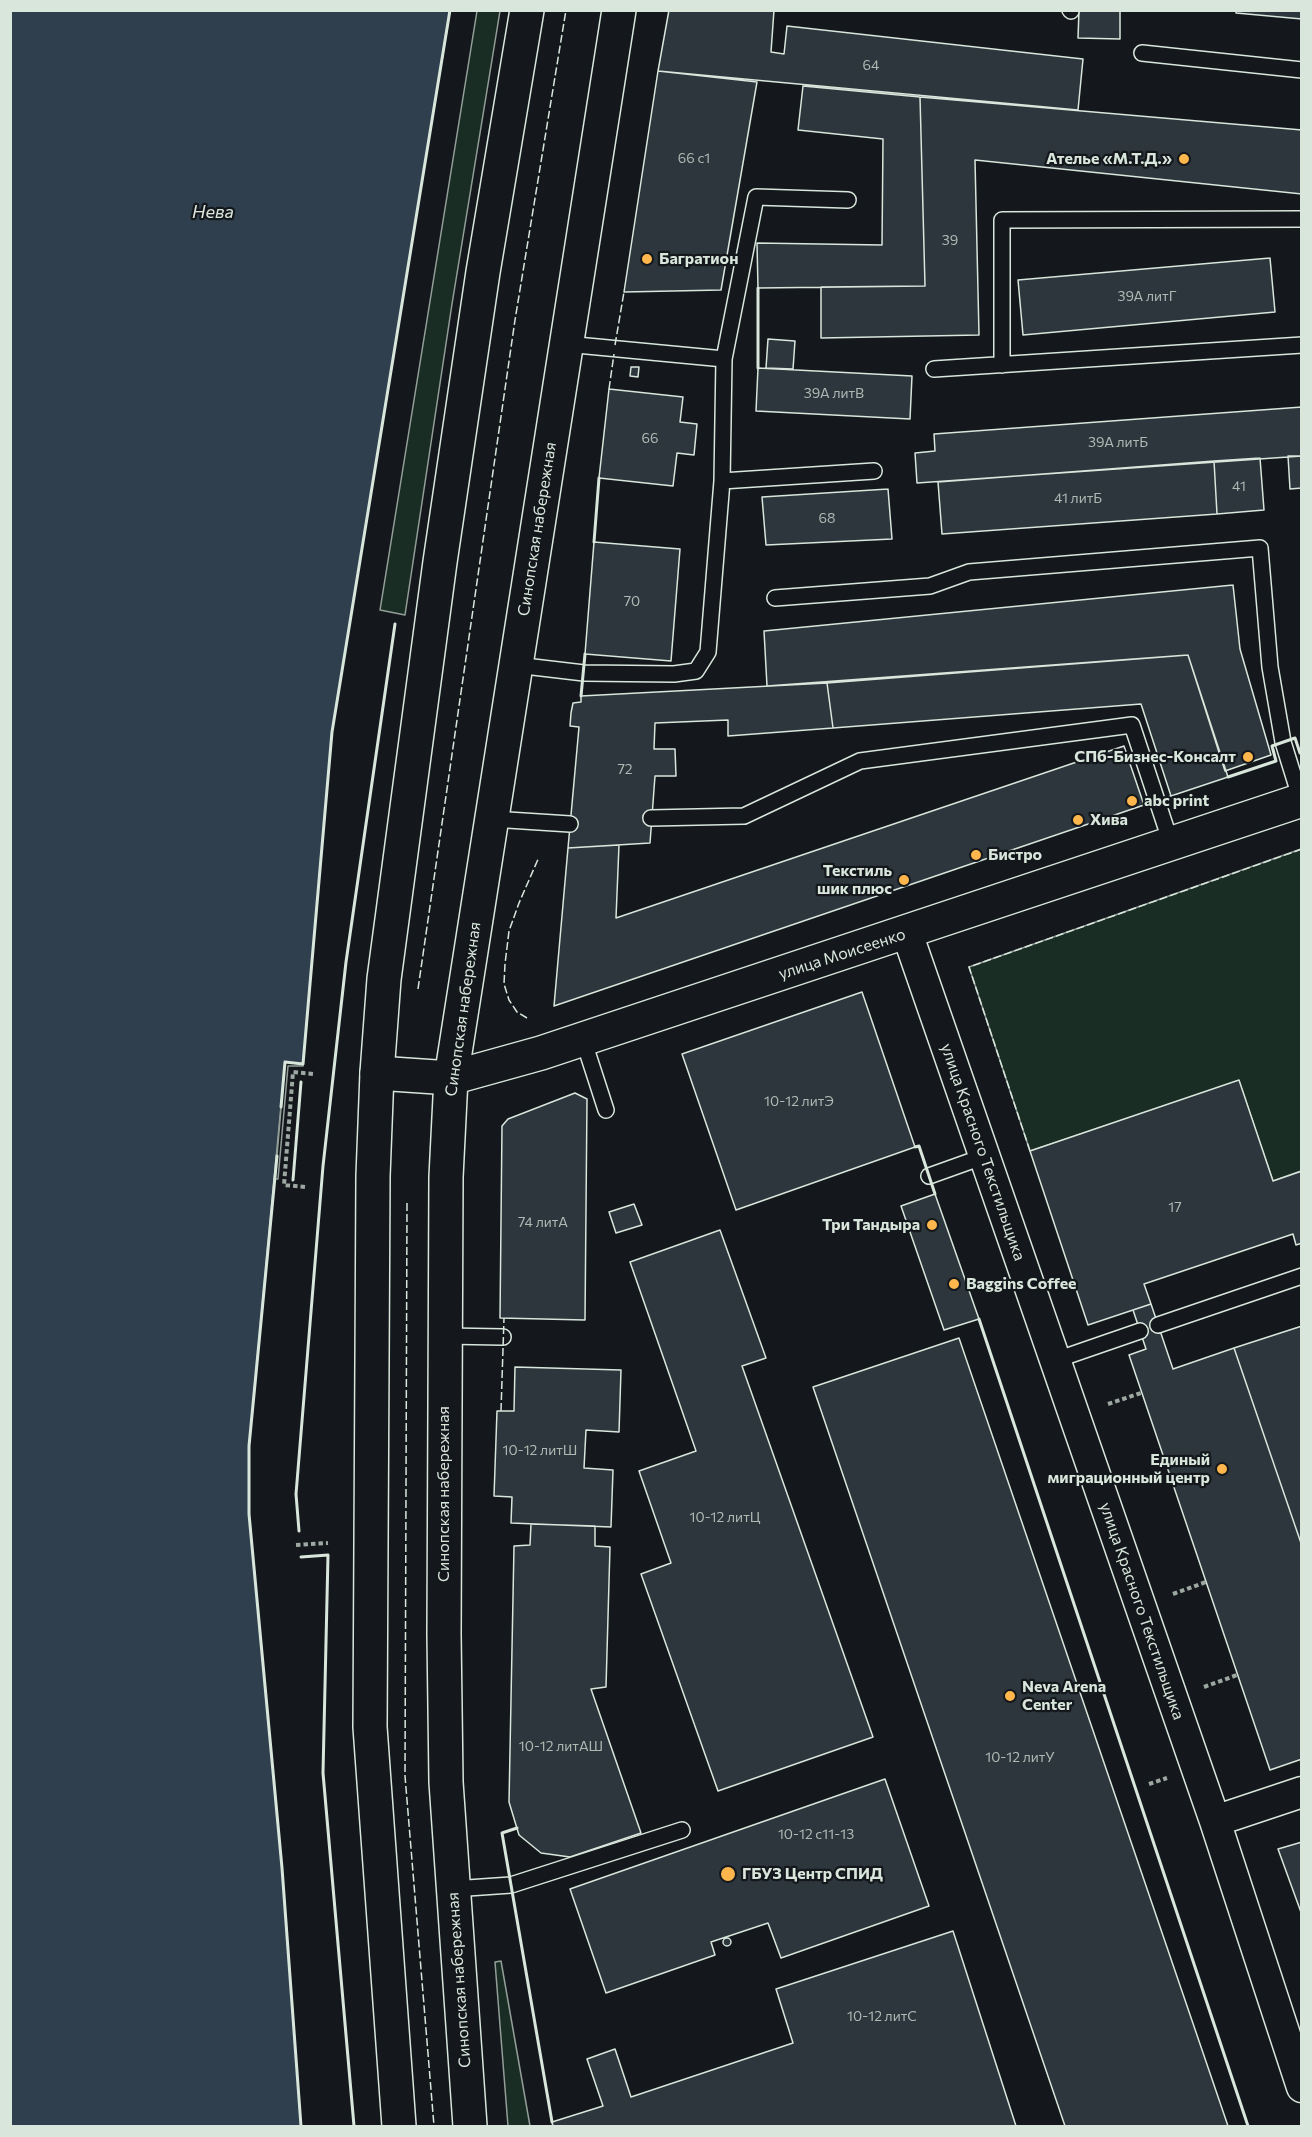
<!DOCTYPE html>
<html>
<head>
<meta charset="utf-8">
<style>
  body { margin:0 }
  #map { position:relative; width:1312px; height:2137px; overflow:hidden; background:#14181c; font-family:Commissioner,sans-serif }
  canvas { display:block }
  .frame { position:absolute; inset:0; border:12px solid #d8e6dc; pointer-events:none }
</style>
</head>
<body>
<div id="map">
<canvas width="1312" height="2137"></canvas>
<div class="frame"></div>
</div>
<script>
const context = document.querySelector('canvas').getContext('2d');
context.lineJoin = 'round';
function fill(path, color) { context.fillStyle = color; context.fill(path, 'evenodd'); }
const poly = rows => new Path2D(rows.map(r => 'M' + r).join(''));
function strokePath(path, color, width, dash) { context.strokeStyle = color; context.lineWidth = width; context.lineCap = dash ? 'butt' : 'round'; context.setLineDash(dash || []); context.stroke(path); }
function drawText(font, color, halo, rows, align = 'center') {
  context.font = font + ' Commissioner,sans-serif'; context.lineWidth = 4.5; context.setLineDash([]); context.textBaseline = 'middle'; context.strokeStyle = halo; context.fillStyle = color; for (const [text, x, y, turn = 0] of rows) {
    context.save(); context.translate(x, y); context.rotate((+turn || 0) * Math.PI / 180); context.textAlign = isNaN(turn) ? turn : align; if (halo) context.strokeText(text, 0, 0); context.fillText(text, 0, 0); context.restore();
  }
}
const green = poly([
  [477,11,500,11,452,304,405,615,380,610,477,11],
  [1301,849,1301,1171,1273,1181,1239,1081,1030,1151,969,967,1301,849],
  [501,1961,530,2126,508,2126,495,1962,501,1961]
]);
const water = poly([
  [11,11,450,11,332,732,303,1064,285,1063,249,1446,249,1514,282,1868,301,2126,11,2126,11,11]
]);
const pier = poly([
  [285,1062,303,1064,303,1066,288,1066,278,1179,275,1179,285,1062]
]);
const building = poly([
  [669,10,774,10,771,52,784,54,787,26,1083,59,1078,110,658,71,669,10],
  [1079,10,1120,10,1120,39,1078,38,1079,10],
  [1236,10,1302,10,1302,19,1236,13,1236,10],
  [658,71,757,82,721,290,624,292,658,71],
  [803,86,920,97,925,286,758,288,757,243,882,245,883,139,798,130,803,86],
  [920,97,1302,130,1302,194,975,160,979,335,821,338,821,287,925,286,920,97],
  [1270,258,1275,312,1023,335,1018,280,1270,258],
  [768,339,795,341,793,369,766,368,768,339],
  [631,367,639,367,638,377,630,376,631,367],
  [758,368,912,376,910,419,756,411,758,368],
  [609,389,683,397,680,422,697,424,694,455,677,453,673,486,599,478,609,389],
  [1302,407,1302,456,917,483,915,453,935,451,934,434,1302,407],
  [1288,456,1302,456,1302,488,1290,489,1288,456],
  [1260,458,1264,510,1217,514,1214,461,1260,458],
  [1214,461,1217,514,942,534,938,482,1214,461],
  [888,489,892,539,766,545,762,497,888,489],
  [594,542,680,549,671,661,585,654,594,542],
  [1233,585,1240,649,1271,755,1225,771,1188,655,767,686,764,631,1233,585],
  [1188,655,1228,777,1171,796,1141,704,833,728,827,683,1188,655],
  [827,683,833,728,728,736,728,720,655,723,654,749,675,749,676,776,655,776,650,843,568,848,579,727,570,726,571,713,573,703,581,702,581,696,827,683],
  [1124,746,1144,805,554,1006,568,848,619,845,616,918,1124,746],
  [862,992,915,1147,736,1210,682,1054,862,992],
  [1239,1080,1273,1181,1302,1171,1302,1243,1296,1245,1293,1234,1144,1284,1151,1304,1088,1325,1030,1151,1239,1080],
  [575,1093,587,1099,585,1320,500,1318,502,1126,508,1119,575,1093],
  [935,1194,979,1319,944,1330,901,1206,935,1194],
  [634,1204,642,1225,616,1233,609,1212,634,1204],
  [720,1230,766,1358,742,1366,873,1737,718,1791,641,1574,671,1563,639,1471,696,1451,630,1262,720,1230],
  [1151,1304,1173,1369,1234,1348,1302,1546,1302,1759,1270,1770,1129,1355,1146,1349,1133,1310,1151,1304],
  [1302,1326,1302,1546,1234,1348,1302,1326],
  [959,1338,1228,2126,1065,2126,813,1387,959,1338],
  [515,1367,621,1370,619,1432,586,1430,584,1468,613,1470,611,1527,511,1523,512,1497,494,1496,497,1411,514,1411,515,1367],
  [531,1524,595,1526,595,1546,610,1547,606,1687,591,1689,641,1833,570,1857,541,1853,519,1835,509,1802,514,1546,530,1545,531,1524],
  [885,1779,929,1906,781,1958,768,1923,711,1942,715,1955,606,1993,570,1889,885,1779],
  [1302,1842,1302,1915,1278,1849,1302,1842],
  [953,1931,1016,2126,553,2126,552,2122,603,2106,587,2059,615,2049,631,2097,793,2043,776,1989,953,1931],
  '723 1942a4 4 0 1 1 8 0a4 4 0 1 1-8 0Z'
]);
const path = poly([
  [305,1187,284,1185,293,1072,314,1074],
  [1108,1404,1141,1393],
  [296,1545,328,1543],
  [1173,1594,1206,1582],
  [1204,1687,1237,1675],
  [1149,1784,1167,1778]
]);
const service = poly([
  [1070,10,1071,11],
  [1142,53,1302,70],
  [724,359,756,197,848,200],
  [1002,365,1002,220,1302,219],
  [934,369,1302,345],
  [722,481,874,471],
  [775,598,930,586,969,572,1260,548,1270,667,1283,742,1301,800],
  [516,665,584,673,674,674,696,671,708,652,722,481,724,359,566,344],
  [651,818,744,816,860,761,1132,725,1171,843],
  [492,819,570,824],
  [583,1039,606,1110],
  [929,1176,985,1156],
  [1158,1325,1302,1276],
  [445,1336,503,1337],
  [1056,1360,1140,1331],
  [453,1889,511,1885,682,1830]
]);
const minor = poly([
  [907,933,1215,1821,1302,2087],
  [1215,1821,1302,1792]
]);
const tertiary = poly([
  [377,1073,451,1078,541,1053,1302,800]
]);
const secondary = poly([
  [399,2126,370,1727,373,1176,377,1073,384,979,440,562,483,272,527,10],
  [470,2126,446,1782,444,1634,446,1177,451,1078,619,10]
]);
const fence = poly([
  [615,345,624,292],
  [609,389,614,354],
  [1144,805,1171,796],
  [418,989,515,320,566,10],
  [527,1018,517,1012,509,1000,504,984,505,964,509,931,519,903,539,857],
  [1030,1151,969,967,1302,849],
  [407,1203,405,1776,434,2126],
  [501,1411,504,1318]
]);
const wall = poly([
  [758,368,758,288],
  [594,542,599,478],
  [581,696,585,654],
  [1228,777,1276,761,1272,746,1295,738,1300,753,1302,753],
  [281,1107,285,1062,303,1064,332,732,450,10],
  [915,1147,919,1146,935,1194],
  [277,1156,249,1446,249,1514,282,1868,301,2126],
  [293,1180,301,1082],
  [979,1319,1248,2126],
  [299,1531,296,1494,323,1166,346,962,395,624],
  [301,1557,328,1555,323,1773,354,2126],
  [517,1828,502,1833,552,2122]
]);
const markers = [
  [1184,159,6,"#ffb74d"],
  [647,259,6,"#ffb74d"],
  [1248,757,6,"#ffb74d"],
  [1132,801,6,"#ffb74d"],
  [1078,820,6,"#ffb74d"],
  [976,855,6,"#ffb74d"],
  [904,880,6,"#ffb74d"],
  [932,1225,6,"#ffb74d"],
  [954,1284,6,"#ffb74d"],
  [1222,1469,6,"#ffb74d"],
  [1010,1696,6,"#ffb74d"],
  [728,1874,8,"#ffb74d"]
];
const numberNames = [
  ["64",871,65],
  ["66 с1",694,158],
  ["39",950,240],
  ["39А литГ",1147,296],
  ["39А литВ",834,393],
  ["66",650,438],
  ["39А литБ",1118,442],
  ["41",1239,486],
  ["41 литБ",1078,498],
  ["68",827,518],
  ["70",632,601],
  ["72",625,769],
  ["10-12 литЭ",799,1101],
  ["17",1175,1207],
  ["74 литА",543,1222],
  ["10-12 литШ",540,1450],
  ["10-12 литЦ",725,1517],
  ["10-12 литАШ",561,1746],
  ["10-12 литУ",1020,1757],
  ["10-12 c11-13",816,1834],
  ["10-12 литС",882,2016]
];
const poiNames = [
  ["Ателье «М.Т.Д.»",1172,159,"right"],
  ["Багратион",659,259],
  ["СПб-Бизнес-Консалт",1236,757,"right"],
  ["abc print",1144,801],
  ["Хива",1090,820],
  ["Бистро",988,855],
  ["Текстиль",892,871,"right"],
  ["шик плюс",892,889,"right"],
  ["Три Тандыра",920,1225,"right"],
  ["Baggins Coffee",966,1284],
  ["Единый",1210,1460,"right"],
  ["миграционный центр",1210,1478,"right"],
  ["Neva Arena",1022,1687],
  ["Center",1022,1705],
  ["ГБУЗ Центр СПИД",742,1874]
];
const streetNames = [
  ["Синопская набережная",537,529,-81],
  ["улица Моисеенко",842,954,-18],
  ["Синопская набережная",463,1009,-82],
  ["улица Красного Текстильщика",983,1152,71],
  ["Синопская набережная",444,1494,-90],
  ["улица Красного Текстильщика",1142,1611,71],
  ["Синопская набережная",459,1980,-94]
];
const waterNames = [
  ["Нева",213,212]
];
fill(green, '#1a2d24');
strokePath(green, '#939e99', 1.5);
fill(water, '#2f3f4d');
strokePath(water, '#939e99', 1.5);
fill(pier, '#14181c');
strokePath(pier, '#939e99', 1.5);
fill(building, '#2c363c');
strokePath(building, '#d8e6dc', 1.5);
strokePath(service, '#d8e6dc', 18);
strokePath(minor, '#d8e6dc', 33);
strokePath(tertiary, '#d8e6dc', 36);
strokePath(secondary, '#d8e6dc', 36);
strokePath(path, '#9da8a2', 4, [4.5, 3]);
strokePath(service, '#14181c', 15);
strokePath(minor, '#14181c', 30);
strokePath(tertiary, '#14181c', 33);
strokePath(secondary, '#14181c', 33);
strokePath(fence, '#d8e6dc', 1.5, [8, 3]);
strokePath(wall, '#d8e6dc', 3);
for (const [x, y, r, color] of markers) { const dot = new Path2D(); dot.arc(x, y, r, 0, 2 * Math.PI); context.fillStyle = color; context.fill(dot); strokePath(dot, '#14181c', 2); }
drawText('14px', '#adbab4', null, numberNames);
drawText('bold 16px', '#d8e6dc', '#14181c', poiNames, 'left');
drawText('16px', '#d8e6dc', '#14181c', streetNames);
drawText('italic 18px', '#d8e6dc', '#14181c', waterNames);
</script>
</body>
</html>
